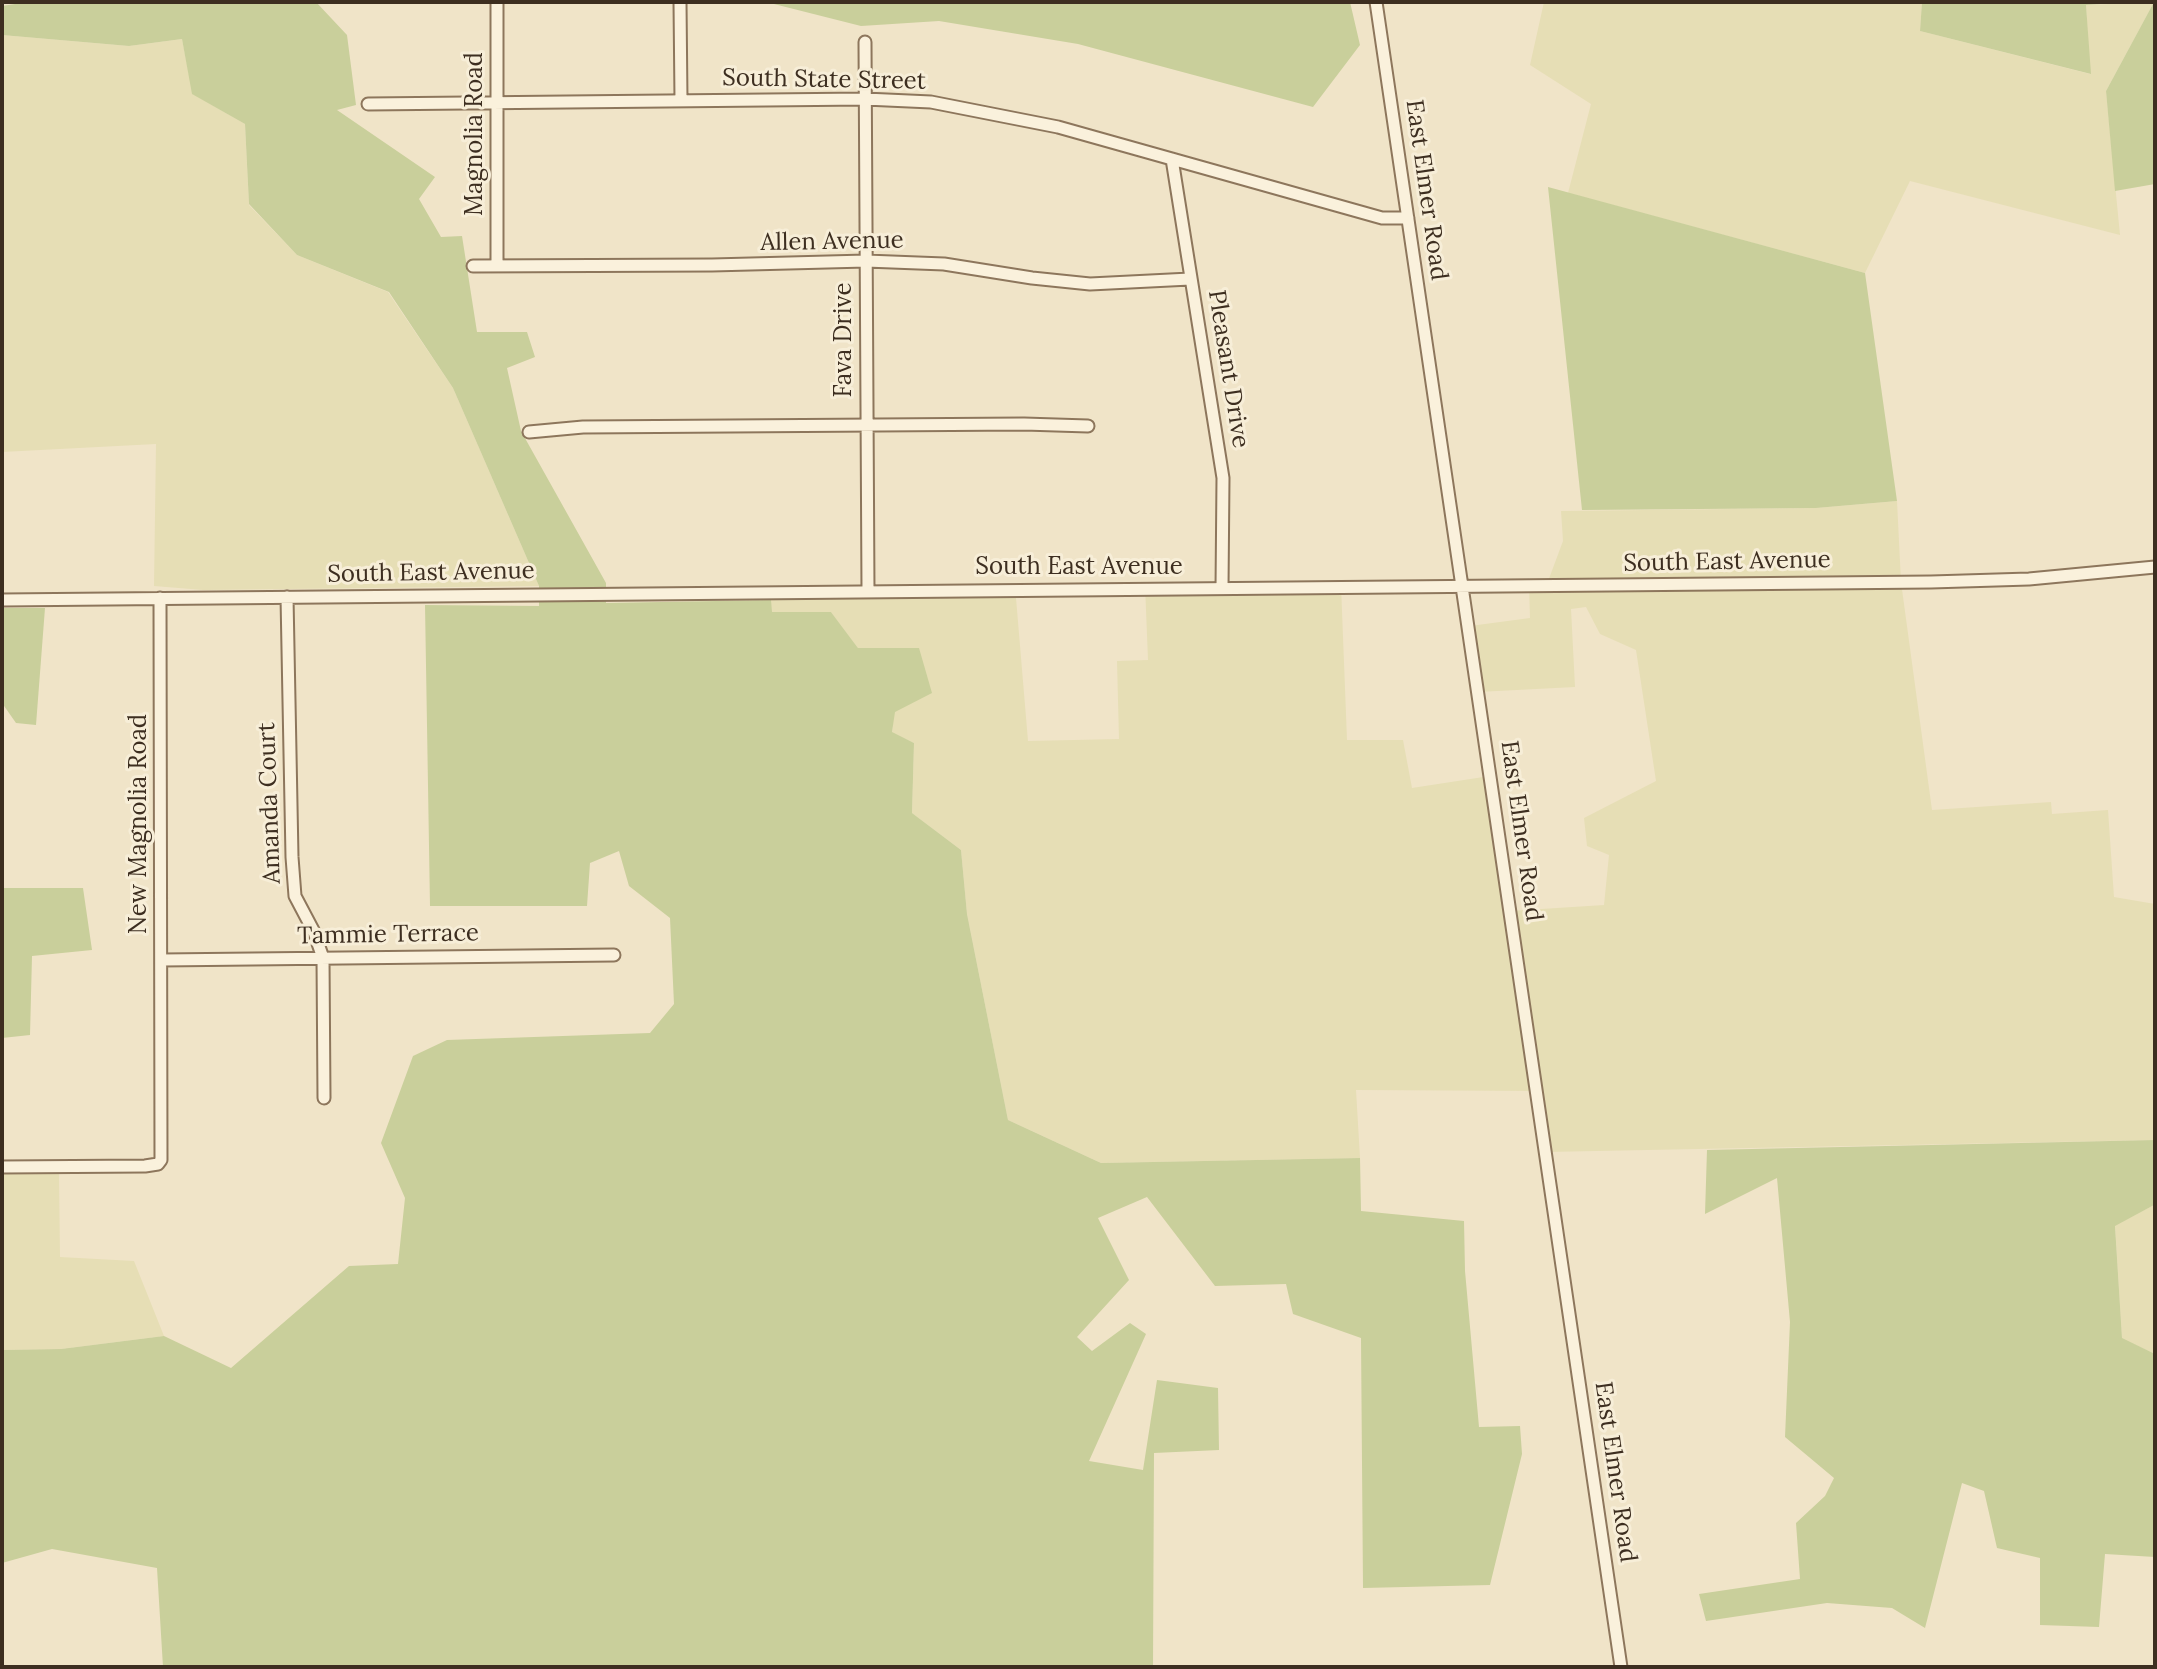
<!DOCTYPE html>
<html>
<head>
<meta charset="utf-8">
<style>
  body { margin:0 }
  #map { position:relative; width:2157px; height:1669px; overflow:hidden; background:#f0e4c8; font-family:Lora,serif }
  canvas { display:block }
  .frame { position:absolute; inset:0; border:4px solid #3d2e20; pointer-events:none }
</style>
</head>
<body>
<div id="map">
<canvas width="2157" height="1669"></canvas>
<div class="frame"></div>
</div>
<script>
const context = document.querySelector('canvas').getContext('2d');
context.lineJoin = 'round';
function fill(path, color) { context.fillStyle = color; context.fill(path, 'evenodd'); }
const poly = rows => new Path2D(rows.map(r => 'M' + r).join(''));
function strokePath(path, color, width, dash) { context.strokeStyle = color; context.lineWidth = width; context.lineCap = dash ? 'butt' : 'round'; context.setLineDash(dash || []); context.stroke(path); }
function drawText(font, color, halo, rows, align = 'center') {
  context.font = font + ' Lora,serif'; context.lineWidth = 6; context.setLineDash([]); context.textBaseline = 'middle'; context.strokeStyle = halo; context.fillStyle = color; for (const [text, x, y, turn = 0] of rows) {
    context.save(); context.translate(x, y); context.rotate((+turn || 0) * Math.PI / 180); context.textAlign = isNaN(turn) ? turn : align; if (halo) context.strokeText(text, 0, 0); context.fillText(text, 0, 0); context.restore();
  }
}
const farmland = poly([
  [1544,2,1922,2,1920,31,2090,74,2086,5,2154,2,2106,91,2120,235,1910,181,1865,273,1568,193,1591,104,1530,65],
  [2,35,129,46,182,39,193,94,245,124,249,205,297,255,388,292,453,388,539,586,203,590,154,586,156,444,2,452],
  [1897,501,1901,582,1932,810,2051,802,2052,814,2108,810,2114,897,2155,904,2155,1140,1546,1152,1538,1091,1356,1090,1360,1158,1101,1163,1008,1120,967,914,961,850,912,813,914,743,892,733,894,712,858,648,831,612,771,612,770,591,1015,586,1028,741,1119,739,1117,661,1148,660,1145,585,1341,585,1347,740,1403,740,1412,788,1490,776,1510,911,1604,905,1609,855,1587,846,1584,818,1656,781,1636,650,1600,634,1586,607,1571,609,1575,687,1478,692,1470,626,1530,618,1529,584,1547,584,1563,541,1561,511,1816,508],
  [2,1174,59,1174,60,1257,134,1261,164,1336,61,1349,2,1350],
  [2155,1201,2155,1354,2122,1339,2115,1225,2154,1205]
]);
const green = poly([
  [28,2,316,2,347,35,356,105,337,110,435,177,419,199,441,237,462,236,477,332,527,332,535,357,507,368,521,431,606,583,606,603,771,600,772,612,831,612,858,648,919,648,932,693,895,712,892,732,914,743,912,813,961,850,967,914,1008,1120,1101,1163,1360,1158,1361,1211,1464,1221,1465,1271,1479,1427,1520,1426,1522,1454,1490,1585,1363,1588,1361,1338,1293,1314,1286,1284,1215,1286,1147,1197,1098,1218,1129,1280,1077,1337,1092,1351,1130,1323,1146,1334,1089,1461,1143,1470,1157,1380,1218,1388,1219,1450,1154,1453,1153,1667,163,1667,157,1568,52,1549,2,1563,2,1594,2,1350,61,1349,164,1336,231,1368,349,1266,398,1264,405,1198,381,1143,413,1056,447,1040,650,1033,674,1004,670,918,629,886,619,851,590,863,587,906,430,906,425,605,539,606,539,586,453,388,389,292,297,255,249,204,245,124,192,94,182,39,129,46,2,35,2,6],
  [766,2,1350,2,1360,45,1313,107,1078,44,939,21,861,26],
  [1922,2,2131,2,2086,5,2091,74,1920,31],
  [2154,2,2155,184,2115,191,2106,91],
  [1548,187,1865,273,1897,501,1816,508,1582,510],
  [2,608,45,608,36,725,16,723,2,703],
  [2,888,83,888,92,950,32,956,30,1035,2,1038],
  [2155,1140,2154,1205,2115,1226,2122,1338,2155,1354,2155,1557,2105,1554,2099,1627,2040,1625,2040,1558,1997,1548,1984,1491,1962,1483,1925,1628,1892,1608,1827,1603,1706,1621,1699,1594,1800,1579,1796,1523,1825,1496,1834,1478,1785,1437,1790,1322,1777,1178,1705,1214,1707,1150]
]);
const minor = poly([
  [497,2,497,266],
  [680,2,681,100],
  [1376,2,1621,1667],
  [865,42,868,590],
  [368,104,865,99,931,102,1058,127,1382,218,1408,218],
  [1172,159,1223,478,1222,588],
  [473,266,712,265,866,261,944,264,1032,278,1090,284,1190,279],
  [529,432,583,427,1024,424,1088,426],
  [287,597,292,857,295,896,314,932,323,958,324,1098],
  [2,600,1931,582,2029,579,2155,567],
  [162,960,614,955],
  [2,1167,145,1166,158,1164,161,1160,160,598]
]);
const streetNames = [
  ["South State Street",824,80,1],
  ["Magnolia Road",475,134,-90],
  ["East Elmer Road",1426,190,82],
  ["Allen Avenue",832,242,-1],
  ["Fava Drive",844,340,-90],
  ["Pleasant Drive",1228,369,81],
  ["South East Avenue",1727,562,-1],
  ["South East Avenue",1079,567],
  ["South East Avenue",431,573,-1],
  ["Amanda Court",270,803,-92],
  ["New Magnolia Road",139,824,-90],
  ["East Elmer Road",1521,831,82],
  ["Tammie Terrace",388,935,-1],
  ["East Elmer Road",1615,1472,82]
];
fill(farmland, '#e6deb5');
fill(green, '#c9cf9b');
strokePath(minor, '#8d765c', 15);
strokePath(minor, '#faf1dc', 11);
drawText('24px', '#3d2e20', '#f7eed8', streetNames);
</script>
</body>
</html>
